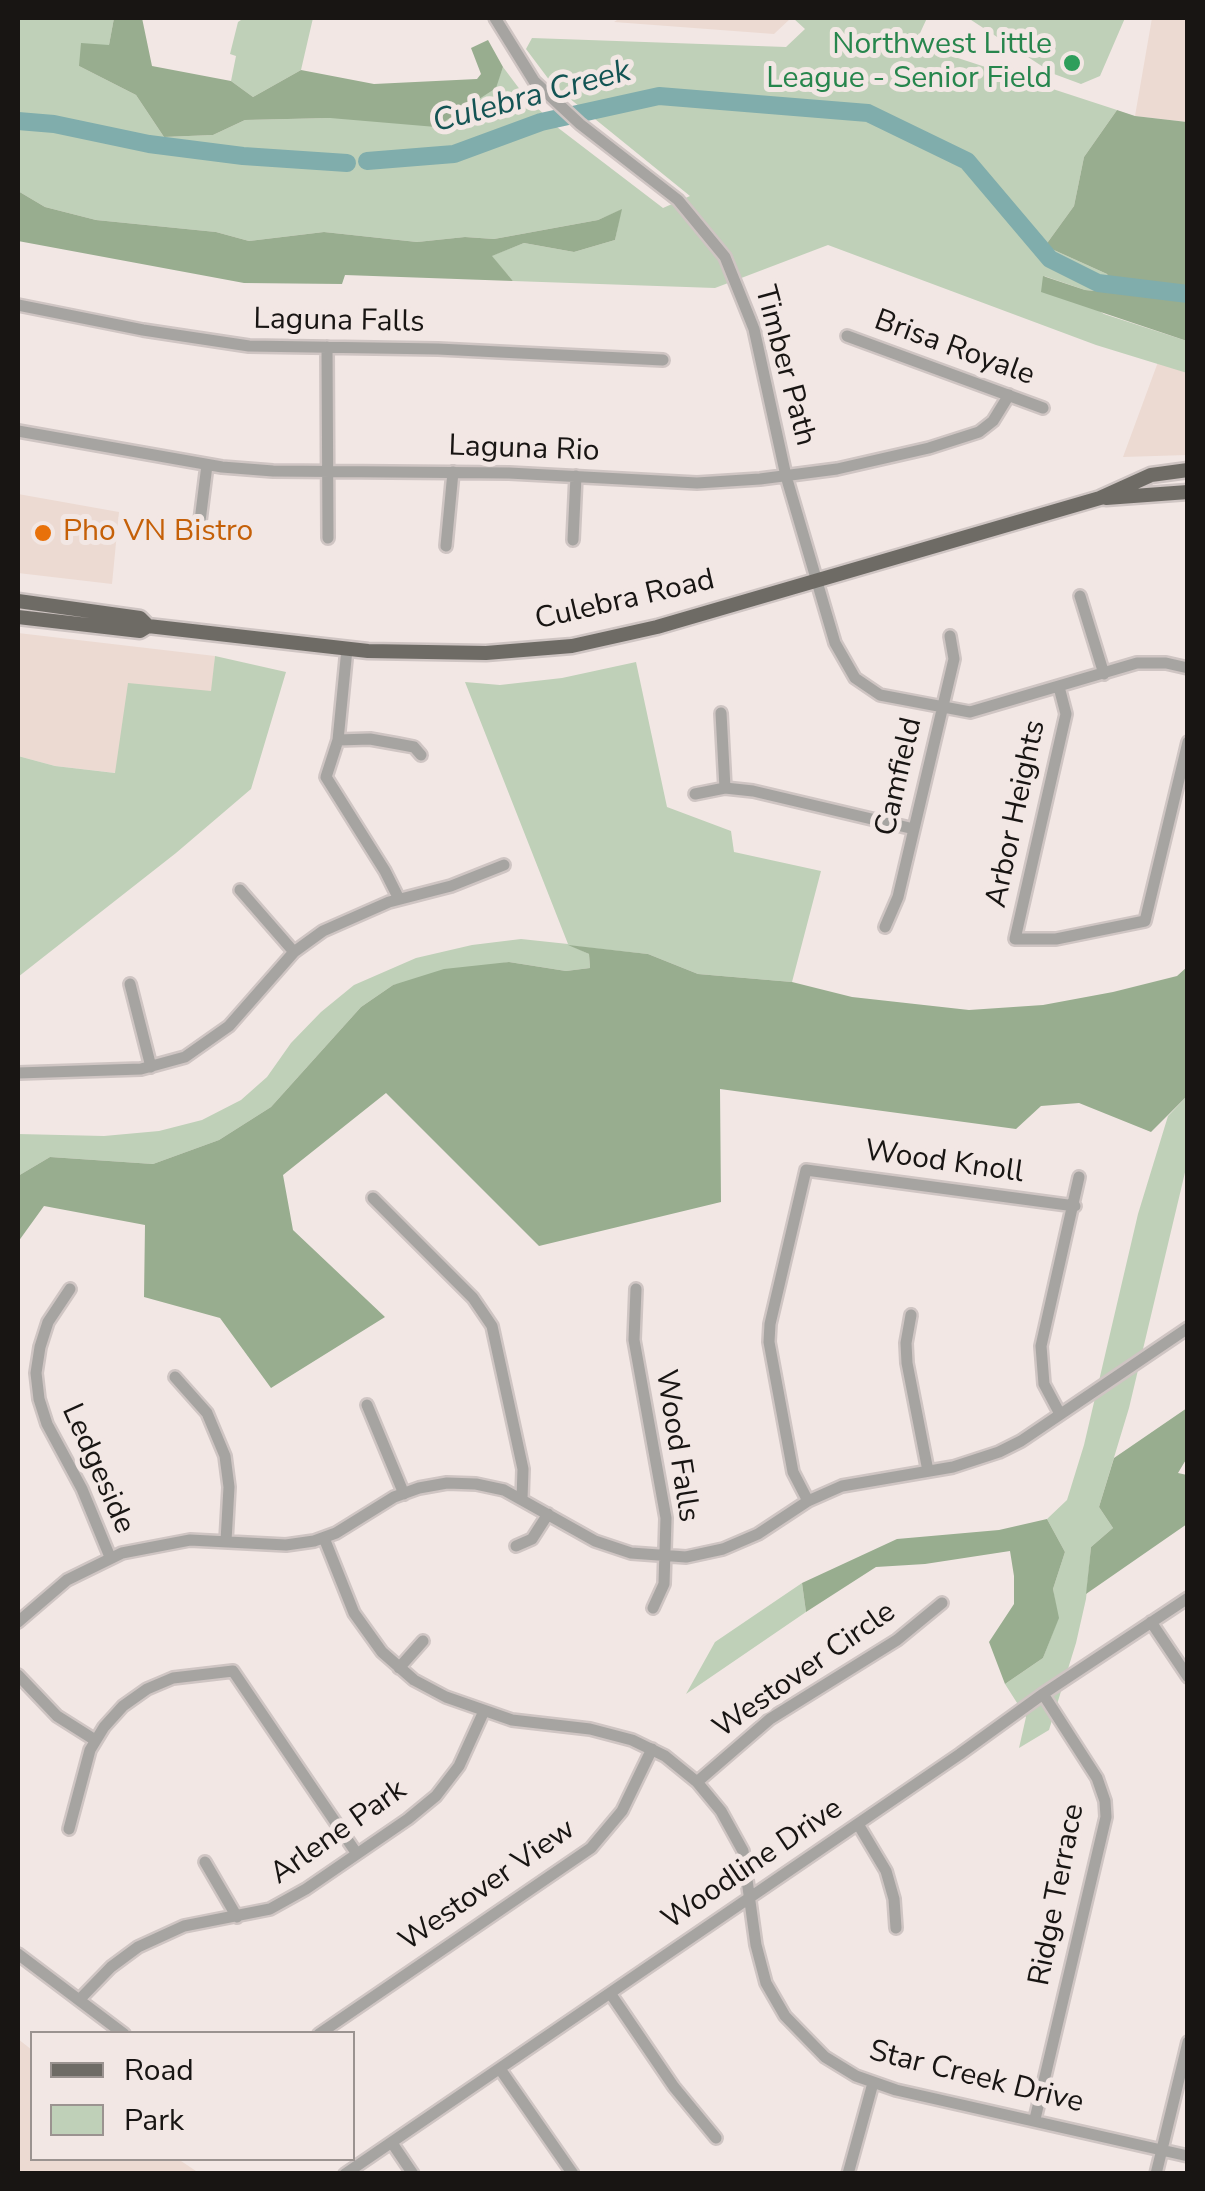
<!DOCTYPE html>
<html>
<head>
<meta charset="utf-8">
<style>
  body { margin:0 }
  #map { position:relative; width:1205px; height:2191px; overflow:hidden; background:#f2e7e4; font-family:"Nunito Sans",sans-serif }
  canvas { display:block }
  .frame { position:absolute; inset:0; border:20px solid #181513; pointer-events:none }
  .legend { position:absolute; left:30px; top:2031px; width:325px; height:130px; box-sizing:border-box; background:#f2e7e4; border:2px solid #9b9390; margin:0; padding:12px 18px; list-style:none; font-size:30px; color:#181513 }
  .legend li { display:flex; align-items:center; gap:20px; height:50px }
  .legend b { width:50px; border:2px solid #9b9390 }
</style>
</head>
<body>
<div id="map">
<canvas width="1205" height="2191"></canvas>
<div class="frame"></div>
<ul class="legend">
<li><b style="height:12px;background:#6e6b65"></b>Road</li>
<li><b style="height:28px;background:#bfd0b8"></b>Park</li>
</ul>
</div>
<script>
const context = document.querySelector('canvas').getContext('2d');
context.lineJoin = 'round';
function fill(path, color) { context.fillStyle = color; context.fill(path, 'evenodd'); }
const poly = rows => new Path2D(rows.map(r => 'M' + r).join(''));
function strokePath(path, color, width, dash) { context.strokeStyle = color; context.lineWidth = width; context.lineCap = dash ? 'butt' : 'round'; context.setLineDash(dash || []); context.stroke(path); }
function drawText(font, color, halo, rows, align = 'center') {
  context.font = font + ' "Nunito Sans",sans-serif'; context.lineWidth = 10; context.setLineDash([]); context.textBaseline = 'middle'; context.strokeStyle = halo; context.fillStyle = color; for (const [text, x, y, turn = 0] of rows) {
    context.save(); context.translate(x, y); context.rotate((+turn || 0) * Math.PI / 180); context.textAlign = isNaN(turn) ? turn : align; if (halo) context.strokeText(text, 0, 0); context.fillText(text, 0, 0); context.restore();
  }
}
const built = poly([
  [620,18,791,18,774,34,614,22],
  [1152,18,1187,18,1187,122,1135,116],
  [1158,362,1187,373,1187,455,1123,457],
  [18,494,119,512,112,584,18,573],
  [18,633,215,656,212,691,116,773,55,766,18,756],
  [18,2039,32,2050,32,2158,178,2159,199,2173,18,2173]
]);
const green = poly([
  [18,18,114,18,109,45,79,66,136,95,164,137,213,135,245,120,330,118,495,88,503,67,524,95,557,127,663,208,690,196,553,85,526,49,532,38,786,47,805,29,793,18,927,18,915,44,1117,110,1084,157,1074,206,1045,246,1107,274,1118,293,1085,290,1044,276,1104,314,1187,341,1187,373,1096,345,828,245,715,288,513,281,491,256,524,243,574,252,615,240,621,210,598,220,494,239,465,237,417,242,324,232,249,241,216,232,96,220,45,207,18,191],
  [244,18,313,18,301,70,253,97,231,81,236,56,230,54,238,22],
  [968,18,1125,18,1100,76,1081,84,1054,74],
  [215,656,286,672,251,789,176,853,18,977,18,756,55,766,115,773,128,683,211,691],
  [636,662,667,807,731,831,734,852,821,871,792,982,698,974,648,954,572,946,589,954,590,968,566,971,509,962,393,985,361,1007,271,1107,219,1140,153,1164,50,1157,18,1176,18,1134,104,1136,159,1131,202,1120,241,1100,267,1077,291,1043,321,1012,354,985,416,958,472,945,521,939,568,944,465,682,500,685,562,678],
  [1187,1096,1187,1164,1129,1408,1099,1507,1113,1528,1091,1547,1086,1599,1076,1643,1049,1730,1019,1748,1026,1717,1005,1684,1043,1658,1058,1619,1053,1589,1065,1552,1047,1519,1067,1500,1084,1445,1138,1214,1168,1116],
  [802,1583,806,1612,686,1694,715,1642]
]);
const forest = poly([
  [114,18,142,18,152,66,231,81,253,97,301,70,374,84,477,79,481,74,471,48,488,40,503,67,496,88,436,127,330,118,245,120,213,135,164,137,136,95,79,66,81,43,109,45],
  [1117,110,1135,116,1187,122,1187,341,1041,292,1043,276,1085,290,1117,293,1107,274,1045,246,1074,206,1084,157],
  [18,191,45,207,96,220,216,232,249,241,324,232,417,242,465,237,494,239,598,220,622,209,615,240,574,252,524,243,492,256,513,281,345,275,342,284,244,283,18,241],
  [568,945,648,954,698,974,792,982,852,997,969,1010,1043,1005,1113,992,1177,976,1187,967,1187,1096,1151,1132,1079,1103,1041,1106,1016,1129,720,1089,721,1202,539,1246,386,1093,283,1175,293,1230,385,1317,271,1388,220,1318,144,1297,145,1225,44,1206,18,1242,18,1176,50,1157,153,1164,219,1140,271,1107,361,1007,393,985,444,969,509,962,566,971,590,968,589,954],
  [1187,1408,1187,1458,1178,1473,1187,1475,1187,1524,1086,1594,1091,1547,1113,1528,1099,1507,1114,1458],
  [1047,1519,1065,1552,1053,1589,1059,1618,1043,1658,1005,1684,989,1642,1014,1604,1014,1576,1010,1551,925,1564,876,1567,806,1612,802,1583,897,1539,999,1530]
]);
const river = poly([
  [18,121,54,124,149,144,243,156,347,163],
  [367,161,454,154,541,122,659,96,868,113,967,161,1050,259,1098,283,1188,294]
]);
const minor = poly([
  [495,18,534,81,580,124,678,200,725,257,754,329,786,476,835,643,855,678,880,695,970,712,1137,663,1166,663,1188,668],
  [18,305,143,330,249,346,438,349,663,360],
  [847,336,1043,408],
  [327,347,328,538],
  [18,431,222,467,273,471,509,473,697,483,760,479,837,469,929,448,979,432,993,421,1009,395],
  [200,521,207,465],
  [573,540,576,476],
  [446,546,453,472],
  [1080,596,1104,674],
  [347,649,338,740,326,777,385,871,399,899],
  [1059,687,1066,714,1015,939,1056,939,1145,921,1188,742],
  [721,713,725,788],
  [338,740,370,739,398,744,414,747,421,755],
  [695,794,725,788,753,791,914,829],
  [240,890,294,952],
  [885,927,898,897,954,659,950,636],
  [130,984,151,1067],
  [18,1073,141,1069,185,1057,229,1026,294,952,323,931,389,902,451,886,504,865],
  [373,1198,473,1298,492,1326,523,1469,522,1499],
  [70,1289,48,1322,40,1347,36,1373,39,1399,47,1424,82,1489,110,1557],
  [636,1289,634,1340,666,1518,664,1584,653,1608],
  [911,1315,906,1343,907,1363,928,1471],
  [175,1377,207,1413,225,1456,229,1487,226,1541],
  [367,1405,404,1494],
  [1060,1414,1044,1384,1041,1346,1079,1177],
  [808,1501,793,1472,769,1342,770,1324,806,1170,1075,1206],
  [324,1538,354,1613,382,1652,414,1680,446,1697,512,1720,590,1729,632,1740,665,1756,697,1782,721,1811,743,1851,756,1945,766,1983,785,2016,825,2057,856,2076,896,2090,1188,2156],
  [516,1546,532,1539,548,1514],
  [18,1622,67,1580,122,1553,190,1540,286,1545,314,1541,336,1533,394,1497,419,1488,447,1483,476,1484,504,1490,595,1541,631,1553,686,1557,723,1549,758,1534,808,1501,842,1486,953,1467,999,1452,1021,1441,1188,1328],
  [1151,1622,1188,1677],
  [399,1668,423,1641],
  [18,1675,57,1716,95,1740],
  [697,1782,770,1719,897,1640,942,1603],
  [858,1824,886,1871,894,1899,896,1928],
  [69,1829,90,1750,104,1727,123,1706,147,1689,173,1678,233,1671,357,1854],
  [205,1862,237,1917],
  [18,1954,124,2034],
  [610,1993,674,2087,716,2138],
  [79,2000,111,1967,138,1947,184,1926,270,1909,306,1889,408,1819,436,1796,459,1766,484,1711],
  [319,2034,591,1848,622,1811,652,1749],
  [500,2069,573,2174],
  [1035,2119,1106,1817,1105,1801,1097,1778,1043,1694],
  [392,2143,413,2174],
  [345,2174,960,1754,1043,1694,1188,1598],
  [848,2174,873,2083],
  [1156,2174,1188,2042]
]);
const major = poly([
  [1106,498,1188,492],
  [18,601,140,618,148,626],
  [18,617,140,631,148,626,368,651,486,653,572,646,657,627,1100,498,1151,475,1188,470]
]);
const markers = [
  [1072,63,10,"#2e9e5b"],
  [43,533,10,"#e8710a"]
];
const leisureNames = [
  ["Northwest Little",1052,46],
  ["League - Senior Field",1052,80]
];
const streetNames = [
  ["Laguna Falls",339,322,1],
  ["Brisa Royale",954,349,20],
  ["Timber Path",784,366,75],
  ["Laguna Rio",524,450,2],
  ["Culebra Road",625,601,-13],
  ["Camfield",900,777,-77],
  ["Arbor Heights",1017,814,-78],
  ["Wood Knoll",944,1163,8],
  ["Wood Falls",676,1446,81],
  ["Ledgeside",97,1469,66],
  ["Westover Circle",805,1671,-35],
  ["Arlene Park",339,1833,-35],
  ["Woodline Drive",753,1865,-34],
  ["Westover View",488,1886,-35],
  ["Ridge Terrace",1058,1895,-79],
  ["Star Creek Drive",976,2078,14]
];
const foodNames = [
  ["Pho VN Bistro",63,533]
];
const waterNames = [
  ["Culebra Creek",532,98,-15]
];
fill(built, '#ecdad2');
fill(green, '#bfd0b8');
fill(forest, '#98ad8f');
strokePath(river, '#80adac', 18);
strokePath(minor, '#cfc5c3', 16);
strokePath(major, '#cfc5c3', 19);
strokePath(minor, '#a6a4a1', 11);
strokePath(major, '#6e6b65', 14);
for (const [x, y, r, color] of markers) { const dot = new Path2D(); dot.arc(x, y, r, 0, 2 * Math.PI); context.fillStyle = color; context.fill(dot); strokePath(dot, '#f2e7e4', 4); }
drawText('30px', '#27864d', '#f2e7e4', leisureNames, 'right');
drawText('30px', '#181513', '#f2e7e4', streetNames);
drawText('30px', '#c56008', '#f2e7e4', foodNames, 'left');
drawText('italic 32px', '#135454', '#f2e7e4', waterNames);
</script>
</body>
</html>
